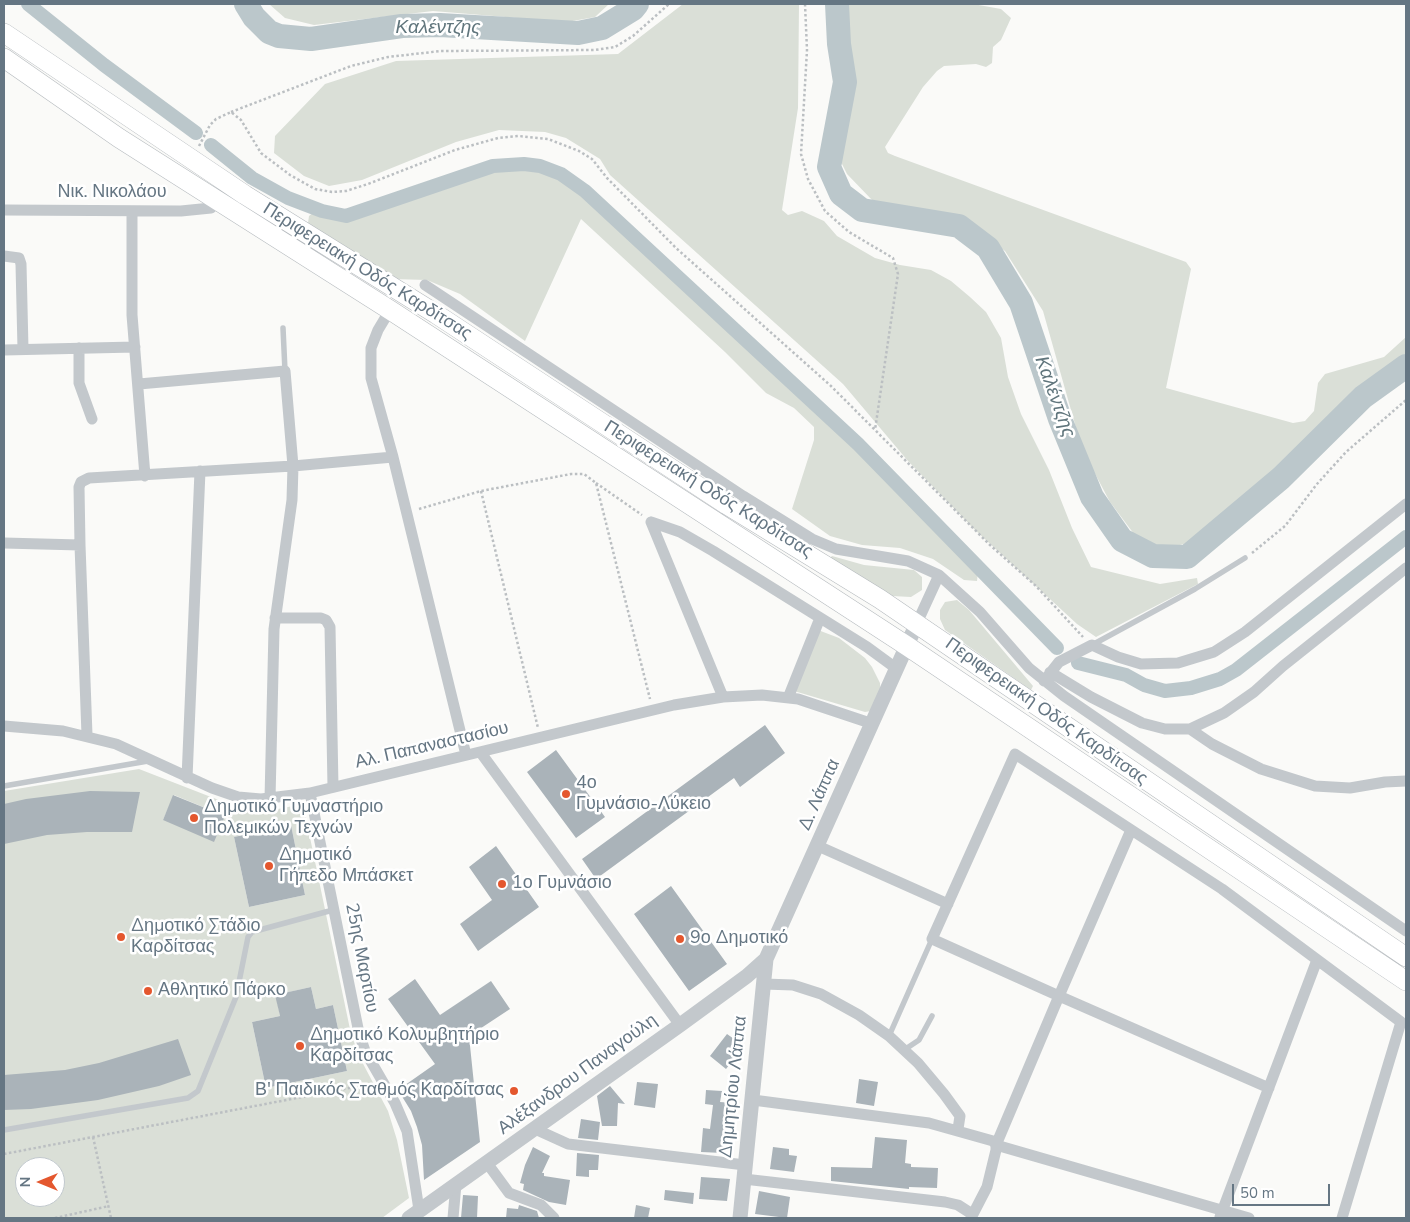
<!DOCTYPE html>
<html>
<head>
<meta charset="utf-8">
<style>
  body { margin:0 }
  #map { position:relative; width:1410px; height:1222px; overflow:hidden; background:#fafaf8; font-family:"Nunito Sans",sans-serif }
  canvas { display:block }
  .frame { position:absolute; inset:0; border:5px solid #657683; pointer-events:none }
  .north { position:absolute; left:15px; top:1157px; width:50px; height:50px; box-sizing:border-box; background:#fff; border:1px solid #c1c8cd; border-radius:50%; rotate:270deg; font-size:14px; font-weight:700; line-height:20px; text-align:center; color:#657683 }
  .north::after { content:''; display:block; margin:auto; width:18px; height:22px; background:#e4572e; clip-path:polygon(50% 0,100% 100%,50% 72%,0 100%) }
  .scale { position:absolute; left:1232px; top:1184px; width:98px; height:22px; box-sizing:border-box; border:2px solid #657683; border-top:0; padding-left:6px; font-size:15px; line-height:18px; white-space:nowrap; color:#657683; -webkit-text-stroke:4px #fff; paint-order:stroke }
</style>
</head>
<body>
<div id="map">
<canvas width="1410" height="1222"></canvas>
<div class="frame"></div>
<div class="north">N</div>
<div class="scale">50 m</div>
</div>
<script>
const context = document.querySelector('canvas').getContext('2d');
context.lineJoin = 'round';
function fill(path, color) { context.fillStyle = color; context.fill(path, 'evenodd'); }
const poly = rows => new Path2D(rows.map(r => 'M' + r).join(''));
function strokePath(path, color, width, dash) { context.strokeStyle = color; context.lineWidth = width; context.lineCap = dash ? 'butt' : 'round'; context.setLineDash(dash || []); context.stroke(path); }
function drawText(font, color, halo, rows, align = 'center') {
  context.font = font + ' "Nunito Sans",sans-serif'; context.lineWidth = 5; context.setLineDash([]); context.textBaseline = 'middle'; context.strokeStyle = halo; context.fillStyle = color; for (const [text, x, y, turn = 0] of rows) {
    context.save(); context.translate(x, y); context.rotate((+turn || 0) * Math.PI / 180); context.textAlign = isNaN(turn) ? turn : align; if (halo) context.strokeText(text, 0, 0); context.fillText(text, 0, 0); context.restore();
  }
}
const green = poly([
  [269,4,609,4,595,17,567,22,433,11,314,25,285,18],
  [683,4,799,4,798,108,782,210,788,215,802,211,824,221,837,236,875,258,900,265,931,270,951,281,970,297,986,312,1001,338,1008,377,1021,414,1049,470,1072,528,1091,567,1160,584,1197,578,1198,584,1096,637,1077,624,974,529,908,461,843,384,610,175,600,159,566,138,545,132,499,130,456,142,362,180,329,186,304,176,274,153,275,136,325,84,396,61,618,54],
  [843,4,973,4,1001,9,1011,18,1001,40,993,47,992,63,986,67,976,64,944,66,937,71,923,87,885,147,888,153,895,156,1186,262,1191,269,1166,388,1293,423,1305,421,1314,411,1318,383,1325,374,1384,357,1406,337,1406,354,1366,383,1212,528,1191,542,1173,547,1154,546,1134,534,1110,502,1082,449,1043,311,1005,251,962,220,872,200,847,174,838,156,851,96],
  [494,168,538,170,563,180,593,202,857,450,978,572,977,581,964,580,933,559,900,548,862,545,830,536,792,509,814,440,814,427,794,408,766,393,725,352,581,219,525,341,460,294,427,280,392,279,308,223,309,216,314,212,349,219],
  [832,556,864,565,914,570,922,577,922,590,911,597,892,596,830,558],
  [957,600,969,610,1033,686,1031,690,945,630,940,619,940,610,945,602],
  [818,630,839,638,865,658,872,667,880,683,880,692,871,711,865,712,794,691],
  [139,769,247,811,268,811,303,804,351,1034,360,1058,388,1111,397,1140,409,1198,382,1218,4,1218,4,791],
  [174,795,225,816,163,820],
  [291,825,305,895,249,907,234,837],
  [311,987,316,1009,333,1005,347,1071,266,1088,252,1022,280,1016,276,995],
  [25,1167,55,1167,55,1197,25,1197]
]);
const canal = poly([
  [28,4,104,65,196,133],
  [211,145,252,178,288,198,322,211,346,216,493,166,524,164,540,166,561,174,585,191,858,444,1057,648],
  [1078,663,1126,675,1144,685,1165,691,1191,688,1220,679,1236,670,1406,537]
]);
const river = poly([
  [246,4,254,17,269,32,279,36,311,39,402,26,440,25,578,33,602,28,633,9,637,4],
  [837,4,839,44,845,82,829,167,841,194,862,210,959,226,988,248,1021,303,1060,419,1092,497,1122,540,1153,556,1187,557,1281,478,1363,397,1406,366]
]);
const building = poly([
  [765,725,785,753,740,787,734,778,596,879,582,859],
  [556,750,605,817,576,838,527,772],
  [90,791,140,792,132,832,87,832,47,835,4,844,4,804,26,799],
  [173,795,225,816,214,842,163,820],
  [291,825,305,895,249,907,234,837],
  [496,846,539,907,478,951,460,924,492,900,469,867],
  [671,886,727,964,689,991,634,914],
  [415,979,440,1015,491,981,510,1009,469,1036,480,1142,424,1180,422,1145,417,1127,411,1111,398,1090,435,1064,388,999],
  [311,987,316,1009,333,1005,347,1071,266,1088,252,1022,280,1016,275,995],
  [727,1034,744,1046,726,1069,710,1056],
  [178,1039,191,1075,159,1086,98,1100,31,1109,4,1110,4,1075,65,1070,99,1063],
  [859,1079,878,1082,874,1106,856,1103],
  [637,1082,658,1084,655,1108,634,1105],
  [610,1086,625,1104,618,1103,617,1126,602,1126,597,1096],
  [706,1090,722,1091,720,1102,733,1103,728,1145,724,1144,723,1153,701,1152,703,1128,710,1129,713,1105,705,1104],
  [581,1119,600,1122,598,1140,578,1138],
  [875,1137,907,1140,905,1163,911,1164,911,1167,938,1168,937,1188,909,1187,909,1189,831,1181,831,1167,872,1168],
  [533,1147,550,1156,542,1173,544,1173,544,1176,570,1180,566,1205,549,1202,523,1190,524,1184,520,1183,525,1165],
  [773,1147,789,1149,789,1155,797,1156,794,1172,770,1169],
  [577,1153,599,1155,598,1170,589,1170,589,1177,576,1176],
  [701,1177,730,1179,727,1201,699,1199],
  [665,1190,694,1193,693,1204,664,1200],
  [759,1191,790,1197,787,1218,755,1214],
  [463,1195,478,1196,477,1218,461,1218],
  [519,1205,537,1211,539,1218,506,1218,507,1208,518,1209],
  [636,1205,650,1208,648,1218,634,1218]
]);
const path = poly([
  [805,4,807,50,801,154,808,179,825,211,849,232,893,258,898,274,875,430],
  [231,112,351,66,388,57,441,51,595,50,615,47,633,36,669,4],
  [199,146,210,125,216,119,231,112,241,120,261,153,290,175,315,189,332,192,346,191,368,184,455,150,498,138,519,136,548,139,579,151,592,159,607,178,676,248,831,386,990,545,1036,586,1083,637],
  [596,483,642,515],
  [481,491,538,728],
  [419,509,481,491,571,474,584,474,596,483,650,699],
  [1252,553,1285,526,1317,484,1346,452,1406,400],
  [93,1137,111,1218],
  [4,1154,370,1084],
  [55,1218,109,1206]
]);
const service = poly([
  [283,328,285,371],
  [1092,645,1195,589,1245,558],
  [4,786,148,761],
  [889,1036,932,939],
  [904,1050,919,1040,932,1016],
  [4,1130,188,1098,198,1091,236,997,248,937,252,932,333,910]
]);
const minor = poly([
  [4,210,181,211,211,208,218,201],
  [132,211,132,315,145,476],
  [4,256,19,258,21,264,23,349],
  [425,285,743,496,812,539,836,549,908,561,939,575,980,612,1029,668,1064,696,1406,931],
  [390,310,378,330,371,348,371,378,393,457,466,755],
  [79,348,79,383,92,419],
  [4,350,135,347],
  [139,384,285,371,293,466,292,500,274,629,270,799],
  [651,522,680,532,713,551,867,647,897,669],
  [651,522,723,697],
  [4,543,80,545],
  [275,618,321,618,326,620,330,627,333,787],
  [917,623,939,575],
  [1050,672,1091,697,1142,723,1165,729,1190,729,1224,713,1254,692,1283,666,1406,568],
  [1044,681,1059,662,1092,645,1118,657,1141,664,1178,663,1214,652,1245,632,1406,504],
  [788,698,820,618],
  [4,726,63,731,116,744,212,788,238,797,261,799,310,793,674,705,723,697,762,695,798,699,873,724],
  [1190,729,1212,744,1261,769,1315,786,1350,788,1385,782,1406,781],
  [87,735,80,545,79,487,81,482,89,478,293,466,393,457],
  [481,753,680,1025],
  [187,778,200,471],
  [310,793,359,1033,365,1051,395,1103,407,1131,419,1210],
  [1131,830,1059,996,1269,1088],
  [818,846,948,904],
  [764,984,793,985,821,994,859,1015,889,1036,918,1063,944,1094,960,1116,958,1129],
  [753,1100,929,1123,993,1141,996,1145,996,1150,987,1187,971,1218],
  [535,1129,568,1144,745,1165],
  [487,1163,509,1193,541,1205,554,1218],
  [744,1179,945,1202,958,1205,972,1214],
  [1220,1217,1317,960],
  [453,1218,456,1184],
  [1249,1218,996,1145,1059,996,932,939,1015,754,1222,889,1401,1022,1342,1218]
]);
const tertiary = poly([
  [409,1218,680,1025,747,976,766,959],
  [740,1218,766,959,917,623]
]);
const primary = poly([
  [4,33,245,195,436,314,727,505,880,599,1406,957],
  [4,58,119,138,390,310,907,646,1406,981]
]);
const markers = [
  [566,794,5,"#e4572e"],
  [194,818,5,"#e4572e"],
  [269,866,5,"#e4572e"],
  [502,884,5,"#e4572e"],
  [121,937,5,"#e4572e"],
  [680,939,5,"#e4572e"],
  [148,991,5,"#e4572e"],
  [300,1046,5,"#e4572e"],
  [514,1091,5,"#e4572e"]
];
const streetNames = [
  ["Νικ. Νικολάου",112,193],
  ["Περιφερειακή Οδός Καρδίτσας",367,272,32],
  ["Περιφερειακή Οδός Καρδίτσας",708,490,32],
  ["Περιφερειακή Οδός Καρδίτσας",1046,712,35],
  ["Αλ. Παπαναστασίου",432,746,-13],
  ["Δ. Λάππα",820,795,-66],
  ["25ης Μαρτίου",361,958,79],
  ["Αλέξανδρου Παναγούλη",578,1075,-36],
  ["Δημητρίου Λάππα",734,1087,-84]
];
const poiNames = [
  ["4ο",576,784],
  ["Γυμνάσιο-Λύκειο",576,805],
  ["Δημοτικό Γυμναστήριο",204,808],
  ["Πολεμικών Τεχνών",204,829],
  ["Δημοτικό",279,856],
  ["Γήπεδο Μπάσκετ",279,877],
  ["1ο Γυμνάσιο",512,884],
  ["Δημοτικό Στάδιο",131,927],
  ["Καρδίτσας",131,948],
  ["9ο Δημοτικό",690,939],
  ["Αθλητικό Πάρκο",158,991],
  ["Δημοτικό Κολυμβητήριο",310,1036],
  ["Καρδίτσας",310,1057],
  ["Β' Παιδικός Σταθμός Καρδίτσας",504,1091,"right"]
];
const waterNames = [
  ["Καλέντζης",438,28],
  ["Καλέντζης",1054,397,70]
];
fill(green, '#dadfd7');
strokePath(canal, '#bbc7cb', 14);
strokePath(river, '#bbc7cb', 24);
fill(building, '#aab3b9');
strokePath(primary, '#b5babe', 20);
strokePath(path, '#bbbfc2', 2.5, [2.5, 2.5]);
strokePath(service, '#c3c8cc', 5.5);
strokePath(minor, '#c3c8cc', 11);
strokePath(tertiary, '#c3c8cc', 15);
strokePath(primary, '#fff', 19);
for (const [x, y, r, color] of markers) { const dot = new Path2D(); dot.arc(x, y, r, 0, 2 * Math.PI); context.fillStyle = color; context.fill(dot); strokePath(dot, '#fff', 2); }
drawText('18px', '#657683', '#fff', streetNames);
drawText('18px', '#657683', '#fff', poiNames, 'left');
drawText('italic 19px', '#60757c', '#fff', waterNames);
</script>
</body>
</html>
